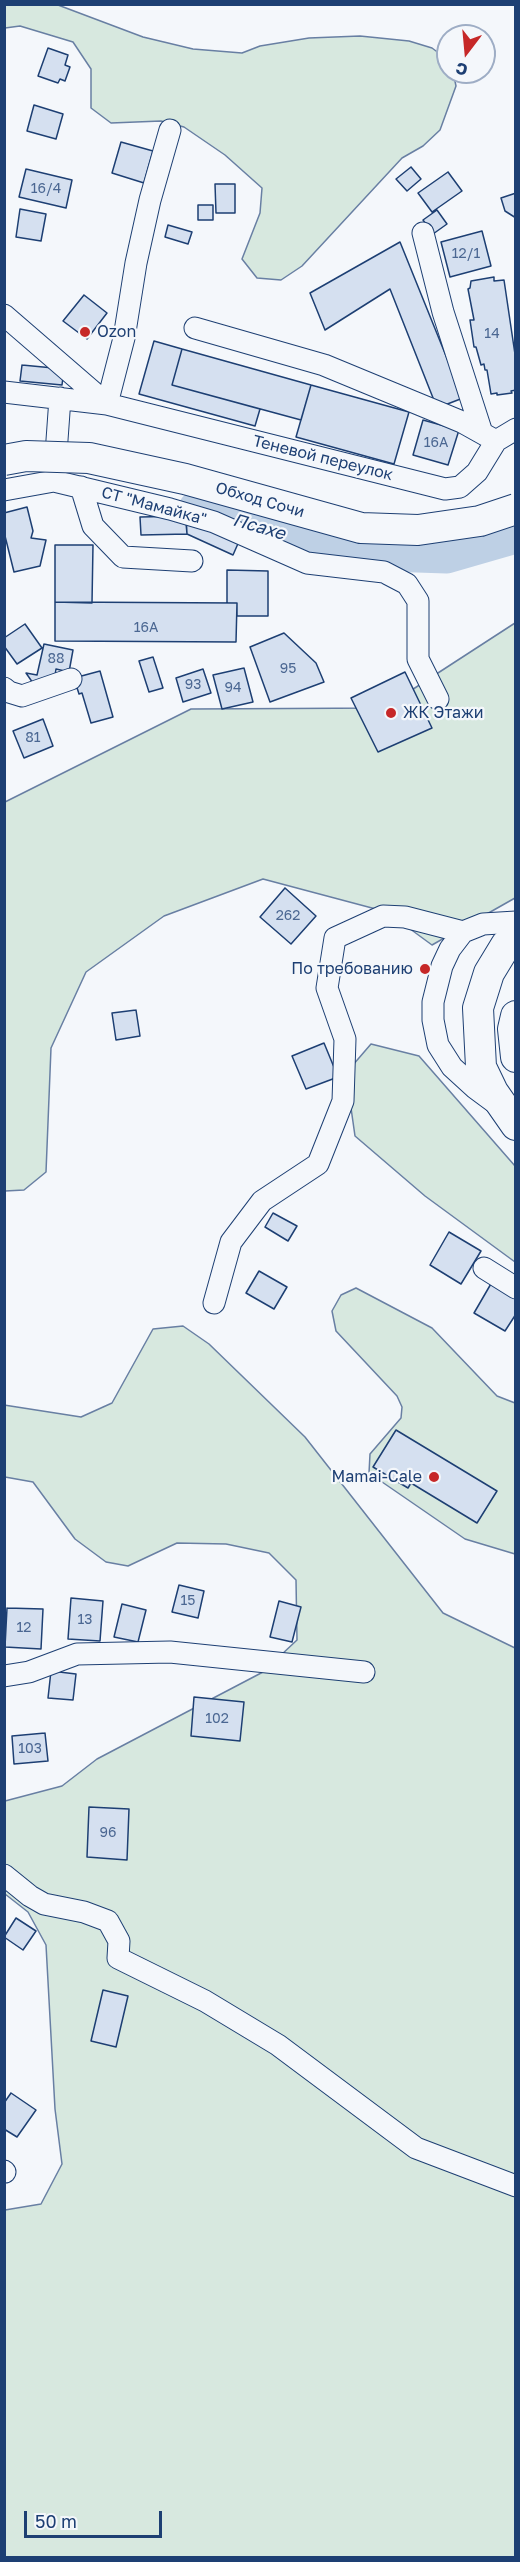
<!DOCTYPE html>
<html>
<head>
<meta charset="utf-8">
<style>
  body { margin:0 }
  #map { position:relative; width:520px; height:2562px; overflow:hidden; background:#f4f7fb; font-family:"Golos Text",sans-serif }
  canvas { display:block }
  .frame { position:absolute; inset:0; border:6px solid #1d3f73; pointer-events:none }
  .north { position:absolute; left:436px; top:24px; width:60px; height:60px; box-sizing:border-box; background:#f4f7fb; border:2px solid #9eadc5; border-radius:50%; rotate:196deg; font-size:16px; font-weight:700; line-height:24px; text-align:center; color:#1d3f73 }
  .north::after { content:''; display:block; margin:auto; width:21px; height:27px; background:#c62828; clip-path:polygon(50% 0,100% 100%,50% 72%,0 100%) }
  .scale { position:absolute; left:24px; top:2511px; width:138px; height:27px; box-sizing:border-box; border:3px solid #1d3f73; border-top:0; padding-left:8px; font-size:18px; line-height:21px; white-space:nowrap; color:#1d3f73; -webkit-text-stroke:4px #f4f7fb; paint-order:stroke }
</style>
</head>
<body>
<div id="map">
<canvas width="520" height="2562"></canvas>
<div class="frame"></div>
<div class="north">С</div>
<div class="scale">50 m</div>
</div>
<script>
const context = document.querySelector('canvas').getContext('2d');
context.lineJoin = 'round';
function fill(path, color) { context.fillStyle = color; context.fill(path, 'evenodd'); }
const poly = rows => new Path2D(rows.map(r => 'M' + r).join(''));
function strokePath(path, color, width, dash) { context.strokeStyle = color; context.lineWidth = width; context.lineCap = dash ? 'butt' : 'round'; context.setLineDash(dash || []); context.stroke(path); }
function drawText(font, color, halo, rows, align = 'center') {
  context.font = font + ' "Golos Text",sans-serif'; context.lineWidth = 4.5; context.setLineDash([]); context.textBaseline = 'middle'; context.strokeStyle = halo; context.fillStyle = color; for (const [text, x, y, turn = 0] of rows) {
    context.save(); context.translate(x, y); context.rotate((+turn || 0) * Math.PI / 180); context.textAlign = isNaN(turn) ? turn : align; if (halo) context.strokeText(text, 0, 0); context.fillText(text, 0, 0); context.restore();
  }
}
const green = poly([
  [4,5,58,5,143,37,193,49,242,53,260,46,309,38,360,36,409,41,432,48,448,60,448,72,453,72,456,86,440,130,423,146,402,158,302,266,281,280,257,278,242,259,260,213,262,188,225,155,184,127,161,121,111,123,91,108,91,69,73,42,20,26,5,28,4,5],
  [515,623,515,898,432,945,387,912,263,879,164,916,86,972,51,1048,46,1172,24,1190,5,1191,5,802,191,709,384,708,515,623],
  [371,1044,419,1056,515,1166,515,1262,425,1196,355,1136,346,1073,371,1044],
  [356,1288,432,1328,497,1396,515,1403,515,1554,465,1539,369,1473,370,1454,401,1418,402,1407,397,1396,336,1331,332,1311,341,1295,356,1288],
  [183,1326,209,1344,305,1437,443,1613,515,1648,515,2557,5,2557,5,2210,41,2204,62,2164,55,2109,46,1945,28,1912,5,1894,5,1801,62,1786,97,1759,263,1672,297,1640,296,1580,269,1553,226,1544,177,1543,128,1566,106,1562,75,1539,33,1482,5,1477,4,1405,81,1417,112,1403,153,1329,183,1326]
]);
const river = poly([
  [195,508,287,536,387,555,447,557,516,537]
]);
const building = poly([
  [48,48,68,55,65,65,70,67,65,81,60,79,58,83,38,76,48,48],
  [34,105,63,114,56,139,27,131,34,105],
  [121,142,153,151,144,183,112,173,121,142],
  [411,167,421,179,407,191,396,179,411,167],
  [26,169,72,180,66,208,19,197,26,169],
  [448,172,462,191,432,212,418,193,448,172],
  [215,184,235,184,235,213,216,213,215,184],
  [516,193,516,218,505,211,501,198,516,193],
  [198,205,213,205,213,220,198,220,198,205],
  [20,209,46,214,41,241,16,237,20,209],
  [437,210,447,224,433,234,423,220,437,210],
  [168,225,192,232,188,244,165,237,168,225],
  [482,231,491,266,450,277,441,242,482,231],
  [400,242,463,398,437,408,390,289,325,330,310,293,400,242],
  [494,277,494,281,504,280,516,361,516,390,511,391,512,393,497,395,497,393,491,394,487,370,485,370,484,364,481,365,476,347,474,347,470,320,474,320,468,289,470,288,471,281,494,277],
  [84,295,107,313,87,339,63,321,84,295],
  [154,341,182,349,172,385,260,409,255,426,139,394,154,341],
  [182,349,311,385,301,420,172,385,182,349],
  [22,365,64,369,62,385,20,381,22,365],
  [311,385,409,412,394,464,296,437,311,385],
  [423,420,459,430,448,465,413,455,423,420],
  [27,507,33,531,31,538,46,540,40,566,14,572,4,532,4,513,27,507],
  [186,516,187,534,141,535,140,517,186,516],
  [186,523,240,539,233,555,187,534,186,523],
  [55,545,93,545,92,603,55,602,55,545],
  [227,570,268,571,268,616,237,616,237,603,227,603,227,570],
  [55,602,237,603,236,642,55,641,55,602],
  [25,624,42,648,17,664,4,646,4,638,25,624],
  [284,633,316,663,324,682,270,702,250,647,284,633],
  [44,644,73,650,69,672,56,669,54,682,35,686,26,673,37,675,44,644],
  [153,657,163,688,149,692,139,661,153,657],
  [244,668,253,702,222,709,213,675,244,668],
  [203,669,211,693,183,702,176,678,203,669],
  [100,671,113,717,91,723,82,693,79,694,74,678,100,671],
  [405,672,432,728,378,752,351,698,405,672],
  [43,719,53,746,24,758,13,731,43,719],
  [285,888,316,916,291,944,260,917,285,888],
  [136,1010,140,1036,116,1040,112,1013,136,1010],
  [324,1043,338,1077,306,1089,292,1056,324,1043],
  [273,1213,297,1226,288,1241,265,1227,273,1213],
  [449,1232,481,1251,461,1284,430,1265,449,1232],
  [259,1271,287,1287,274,1309,246,1293,259,1271],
  [492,1282,516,1296,516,1314,505,1331,474,1313,492,1282],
  [396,1430,497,1491,477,1523,411,1483,408,1488,373,1467,396,1430],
  [179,1585,204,1591,198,1618,172,1612,179,1585],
  [71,1598,103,1601,100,1641,68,1639,71,1598],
  [279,1601,301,1607,292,1642,270,1637,279,1601],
  [122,1604,146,1610,138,1642,114,1637,122,1604],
  [7,1608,43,1609,41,1649,5,1647,7,1608],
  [51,1671,76,1674,73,1700,48,1698,51,1671],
  [194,1697,244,1702,240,1741,191,1736,194,1697],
  [45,1733,48,1761,14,1764,12,1736,45,1733],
  [89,1807,129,1809,127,1860,87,1857,89,1807],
  [16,1918,36,1931,23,1950,4,1937,16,1918],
  [103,1990,128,1996,116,2047,91,2041,103,1990],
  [11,2093,36,2110,17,2137,4,2129,4,2103,11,2093]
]);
const minor = poly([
  [423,233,443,312,482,433],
  [4,315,107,404],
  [195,328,324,365,462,422,496,441],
  [4,392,107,404,445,489,460,487,477,472,496,441,516,429],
  [107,404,124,338,136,263,150,200,170,130],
  [55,468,60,398],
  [81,487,93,526,123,557,192,561],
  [4,490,54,481,170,509,214,522,307,563,384,572,407,584,418,601,418,659,438,699],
  [4,688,9,692,22,696,71,679],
  [498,1105,475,1088,452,1067,438,1045,433,1020,433,1002,442,966,450,949,463,932,483,924,516,922],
  [484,1268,516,1288],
  [214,1303,231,1242,262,1201,318,1164,343,1101,345,1039,327,988,335,938,383,916,405,917,463,932],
  [4,1676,29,1672,77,1654,170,1652,364,1672],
  [4,1875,30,1896,44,1904,84,1912,108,1921,119,1941,118,1958,205,2001,278,2045,416,2148,516,2186],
  [4,2171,5,2172]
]);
const highway = poly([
  [516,937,506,945,489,973,478,1008,481,1067,493,1092,516,1125],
  [516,1016,513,1029,516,1057]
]);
const highwayBridge = poly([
  [4,460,26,456,89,458,185,479,361,528,418,530,480,521,516,509]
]);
const markers = [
  [85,332,6,"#c62828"],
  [391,713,6,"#c62828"],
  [425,969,6,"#c62828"],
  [434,1477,6,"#c62828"]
];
const numberNames = [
  ["16/4",46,189],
  ["12/1",466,254],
  ["14",492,334],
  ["16А",436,443],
  ["16А",146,628],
  ["88",56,659],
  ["95",288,669],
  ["93",193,685],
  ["94",233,688],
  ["81",33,738],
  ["262",288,916],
  ["15",188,1601],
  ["13",85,1620],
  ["12",24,1628],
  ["102",217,1719],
  ["103",30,1749],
  ["96",108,1833]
];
const poiNames = [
  ["Ozon",97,332],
  ["ЖК Этажи",403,713],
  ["По требованию",413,969,"right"],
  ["Mamai-Cale",422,1477,"right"]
];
const streetNames = [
  ["Теневой переулок",323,458,14],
  ["Обход Сочи",260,500,16],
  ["СТ \"Мамайка\"",154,506,15]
];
const waterNames = [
  ["Псахе",259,527,16]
];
fill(green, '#d7e8df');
strokePath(green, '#687fa3', 1.5);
strokePath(river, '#bed0e5', 33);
fill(building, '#d5e0f0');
strokePath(building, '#1d3f73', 1.5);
strokePath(minor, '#1d3f73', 23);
strokePath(highway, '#1d3f73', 32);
strokePath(minor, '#f4f7fb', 21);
strokePath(highway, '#f4f7fb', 30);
strokePath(highwayBridge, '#1d3f73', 32, []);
strokePath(highwayBridge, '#f4f7fb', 30);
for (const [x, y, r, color] of markers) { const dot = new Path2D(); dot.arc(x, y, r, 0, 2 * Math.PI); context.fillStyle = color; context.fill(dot); strokePath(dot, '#f4f7fb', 2); }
drawText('14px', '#4b6792', null, numberNames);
drawText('16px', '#1d3f73', '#f4f7fb', poiNames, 'left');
drawText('16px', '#1d3f73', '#f4f7fb', streetNames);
drawText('italic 18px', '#1d3f73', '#f4f7fb', waterNames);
</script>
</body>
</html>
